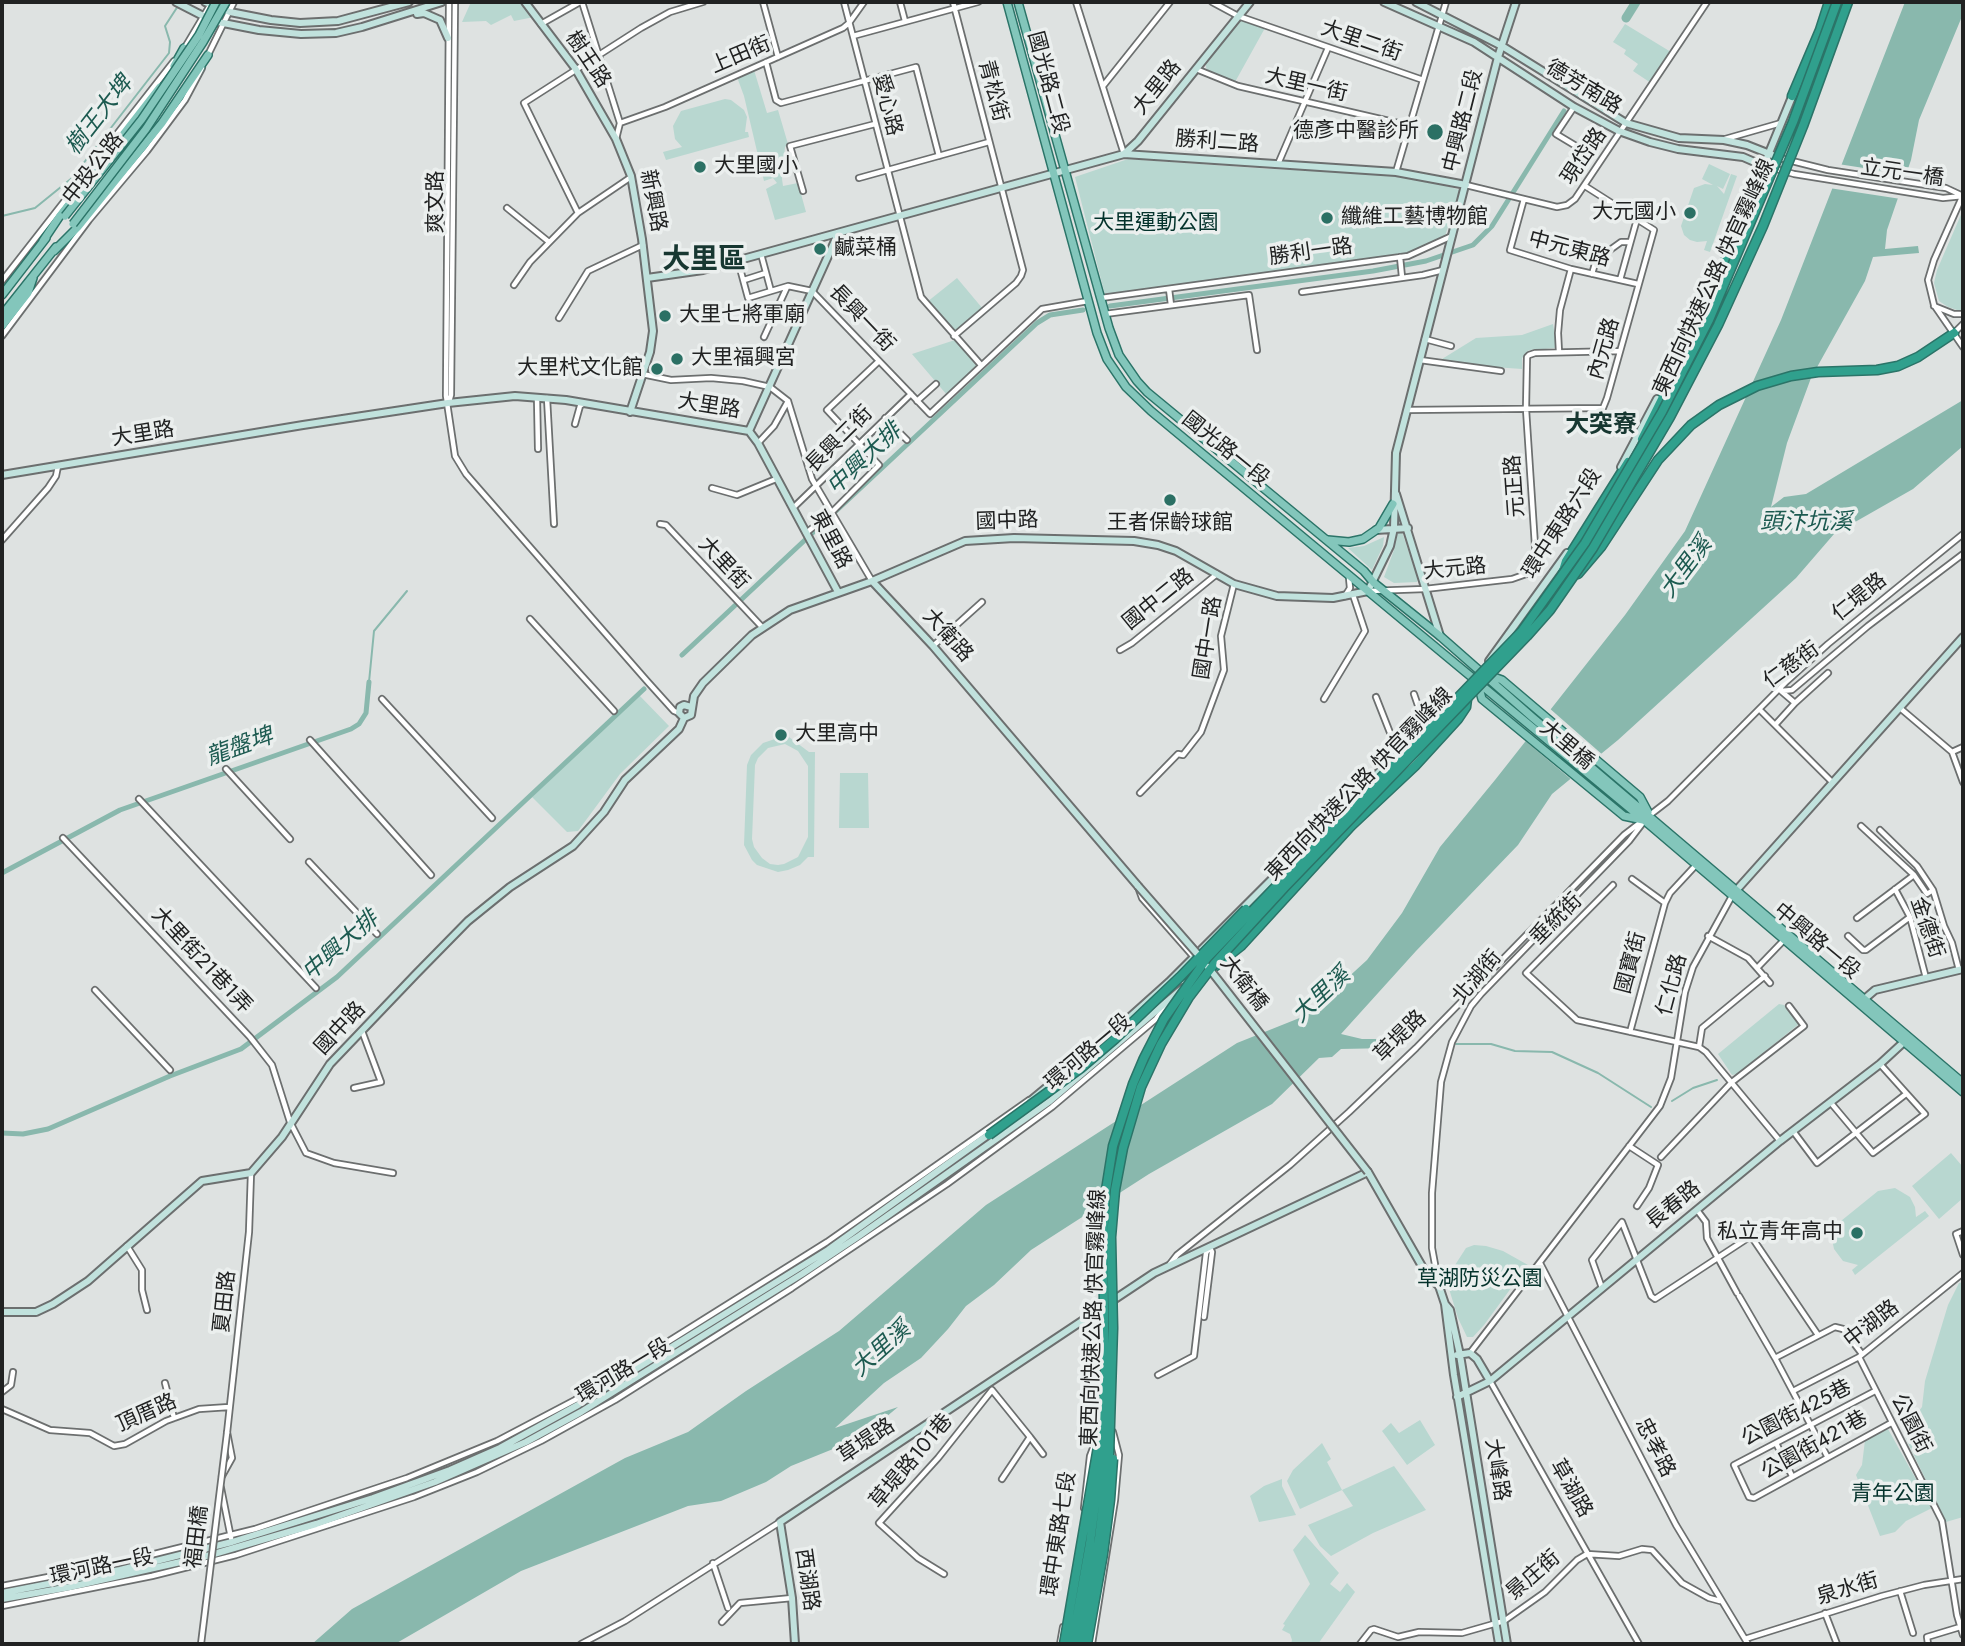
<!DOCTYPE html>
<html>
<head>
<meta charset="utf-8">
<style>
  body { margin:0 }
  #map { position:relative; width:1965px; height:1646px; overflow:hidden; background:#dee2e1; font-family:Jost,sans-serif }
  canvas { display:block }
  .frame { position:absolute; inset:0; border:4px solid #212222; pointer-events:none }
</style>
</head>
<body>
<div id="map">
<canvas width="1965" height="1646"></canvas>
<div class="frame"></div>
</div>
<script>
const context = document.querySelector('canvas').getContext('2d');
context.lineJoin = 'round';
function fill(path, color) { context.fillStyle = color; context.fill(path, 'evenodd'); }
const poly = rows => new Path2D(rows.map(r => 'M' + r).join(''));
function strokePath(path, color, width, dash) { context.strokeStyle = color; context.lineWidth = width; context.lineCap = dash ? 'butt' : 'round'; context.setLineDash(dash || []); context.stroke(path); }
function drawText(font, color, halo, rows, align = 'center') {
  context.font = font + ' Jost,"Noto Sans TC",sans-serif'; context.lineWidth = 7; context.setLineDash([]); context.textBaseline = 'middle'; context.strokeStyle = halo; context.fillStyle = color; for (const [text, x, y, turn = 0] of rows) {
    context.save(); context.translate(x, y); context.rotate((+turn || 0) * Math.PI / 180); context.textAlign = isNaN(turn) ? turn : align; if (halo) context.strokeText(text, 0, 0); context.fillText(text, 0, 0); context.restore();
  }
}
const green = poly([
  [471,2,523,2,534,17,514,21,511,15,491,25,486,21,462,22],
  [1238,18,1265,28,1235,82,1207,72,1205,61],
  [1625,24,1671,52,1651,83,1633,71,1638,64,1624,54,1626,50,1613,42],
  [754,70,767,113,778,110,788,144,785,147,782,179,783,186,798,183,806,212,775,220,766,189,777,183,773,178,764,181,744,96,737,77],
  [725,99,731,100,744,110,747,117,745,132,748,132,749,137,666,160,663,152,682,147,675,139,673,126,681,111],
  [1128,159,1271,169,1395,174,1423,179,1460,190,1445,236,1408,253,1105,295,1075,177],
  [1709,164,1730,174,1723,189,1717,186,1724,194,1731,174,1737,176,1710,252,1704,250,1707,241,1697,242,1690,240,1684,235,1681,226,1694,188,1705,184,1713,185,1702,179],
  [1963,210,1963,310,1957,310,1948,307,1939,301,1934,283,1937,270],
  [957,278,983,309,956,330,951,328,927,302],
  [1553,324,1557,348,1529,350,1522,358,1522,369,1466,365,1442,359,1476,338,1522,335],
  [955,340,973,359,977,367,947,395,912,354],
  [1402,532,1418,579,1417,582,1394,583,1384,577,1394,550,1396,534],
  [1384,537,1383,546,1372,570,1348,548,1364,546],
  [639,695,669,726,620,774,578,831,567,832,532,797],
  [781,737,789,737,809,752,815,752,814,857,808,857,800,865,788,870,778,872,757,865,752,860,744,845,747,765,751,755,763,743],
  [785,744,798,751,808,766,808,837,798,857,784,864,778,865,770,864,762,858,754,847,752,839,755,765,758,758,768,748],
  [840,773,868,773,869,828,839,828],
  [1779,1004,1784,1005,1799,1024,1737,1074,1732,1075,1718,1054],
  [1951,1153,1963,1167,1963,1198,1939,1219,1912,1186],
  [1895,1188,1910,1197,1915,1207,1916,1217,1925,1211,1929,1216,1855,1275,1852,1270,1858,1265,1843,1261,1834,1249,1832,1239,1834,1230,1836,1225,1878,1191],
  [1474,1245,1486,1246,1503,1251,1528,1265,1484,1325,1473,1337,1467,1337,1458,1318,1446,1279,1466,1248],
  [1963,1282,1963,1517,1946,1522,1907,1441,1901,1424,1915,1416,1922,1407,1925,1381,1948,1305,1959,1283],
  [1420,1420,1435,1445,1407,1465,1382,1431,1391,1423,1399,1433],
  [1888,1429,1932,1508,1906,1521,1895,1532,1880,1536,1856,1475,1862,1465,1865,1440],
  [1322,1443,1331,1459,1327,1462,1342,1490,1394,1466,1426,1510,1373,1533,1331,1556,1320,1546,1308,1525,1353,1506,1342,1490,1300,1509,1287,1481,1293,1470],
  [1282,1479,1282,1486,1296,1515,1259,1522,1250,1496,1264,1486],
  [1305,1535,1339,1573,1330,1584,1340,1592,1347,1583,1355,1592,1318,1644,1291,1644,1292,1640,1290,1634,1282,1630,1285,1625,1283,1624,1310,1584,1293,1550]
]);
const water = poly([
  [1905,2,1963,2,1963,14,1919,120,1911,160,1887,230,1885,249,1918,246,1919,253,1873,257,1865,281,1811,378,1787,443,1771,507,1784,497,1806,494,1963,400,1963,446,1913,489,1834,534,1796,578,1618,740,1552,794,1518,845,1416,951,1341,1034,1362,1039,1399,1039,1390,1048,1341,1049,1332,1057,1319,1058,1272,1104,1149,1174,1031,1250,994,1285,966,1306,948,1329,921,1358,884,1383,835,1428,898,1407,874,1427,838,1447,791,1466,766,1482,721,1501,688,1506,521,1571,395,1644,312,1644,352,1609,625,1458,688,1432,746,1391,839,1331,986,1205,1237,1043,1307,1015,1367,960,1402,913,1440,847,1495,780,1625,615,1685,531,1781,320]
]);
const pier = poly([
  [1838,164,1909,175,1901,199,1829,188],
  [1548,707,1604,756,1573,781,1523,739]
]);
const stream = poly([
  [2,216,35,208,72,178,169,53,170,42,165,26,178,6],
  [369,682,374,631,407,591],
  [1395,1043,1404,1044],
  [1456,1044,1491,1044,1515,1051,1552,1052,1598,1073,1651,1107],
  [1672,1101,1693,1088,1717,1080]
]);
const canal = poly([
  [1110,306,1373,271,1426,261,1473,245,1492,226,1564,111],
  [682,655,1037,323,1050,315,1083,310],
  [2,873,120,810,351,729,359,724,366,713,369,682],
  [2,1133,23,1134,48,1129,170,1076,241,1049,337,977,644,689]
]);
const river = poly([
  [1626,18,1636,2]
]);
const street = poly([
  [449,2,446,396,455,456,466,474,647,681,674,711,679,713],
  [582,2,620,123,616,139],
  [763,2,778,57],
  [844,2,921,297,981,365],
  [900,2,905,21],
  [953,2,1023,270,1021,276,1016,283,954,336],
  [1076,2,1124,154],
  [1212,2,1238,16,1423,80],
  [541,24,580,2],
  [853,36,978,2],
  [184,49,212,2],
  [207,57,234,2],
  [766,62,776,100,781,103,916,67,939,156],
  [1196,69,1238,86,1411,126],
  [1103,86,1170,2],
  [1574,107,1556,134,1576,146],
  [620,123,665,107,843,28,849,23,864,2],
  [1725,139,1781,123],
  [1780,158,1828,170,1946,188,1961,195],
  [1278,164,1328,48],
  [1776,169,1794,174,1943,198,1963,196],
  [1396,172,1446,2],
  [859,178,989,142],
  [1466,185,1557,207,1567,205,1575,199,1707,2],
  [803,191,790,146,875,124],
  [1963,195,1934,260,1928,280,1934,305,1963,347],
  [1524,199,1510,250,1571,269,1638,284],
  [507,208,549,242],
  [578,213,524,103,641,28,670,12,703,2],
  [761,254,771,291],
  [1400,257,1402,277],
  [738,261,748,298,788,286,812,291,930,414,1042,309,1088,301],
  [1592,274,1596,260,1621,242,1630,242],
  [744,280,766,273],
  [1620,280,1637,219],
  [2,281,174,61],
  [514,285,530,262,578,213,631,177],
  [1169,289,1171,305],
  [1302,292,1423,275,1443,270],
  [1101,298,1408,256,1452,236],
  [1934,306,1954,314,1963,314],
  [1105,314,1249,295,1257,350],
  [559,318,588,271,643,245],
  [1954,333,1963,324],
  [2,336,89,220,147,151,185,100,202,68],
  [764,337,787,287],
  [1425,339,1451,346],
  [1559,352,1558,333,1560,310,1571,269],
  [1420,360,1501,371],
  [642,374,671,380,711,378,743,381,770,387,788,401,812,479,872,581],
  [537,398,538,449],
  [547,398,554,524],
  [917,401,936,384],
  [449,402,451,395,455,2],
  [1407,410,1603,408,1607,398,1654,230,1585,186],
  [885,418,907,440],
  [575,424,580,406,583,404],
  [758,443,774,426,788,401],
  [712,488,737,495,776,479],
  [793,508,911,394],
  [660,524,666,525,762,627],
  [806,533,831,513,879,465,827,410,879,361],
  [2,540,48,488,56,476,58,466],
  [1369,591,1425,589,1512,579,1532,572,1536,561,1526,409,1527,357,1529,355,1535,353,1620,351],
  [1345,596,1350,588,1349,578],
  [530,619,614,711],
  [933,646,982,602],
  [1120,650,1132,643,1217,574],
  [1781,691,1792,690,1868,626,1963,554],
  [1781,691,1795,703,1775,725,1832,782],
  [1414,694,1425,726],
  [1376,697,1398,753],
  [382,699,492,818],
  [1324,699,1365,631,1353,595],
  [1795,703,1828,673],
  [1900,708,1952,752,1963,782],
  [1760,710,1775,725],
  [310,740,431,875],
  [1952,752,1963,747],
  [226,769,290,839],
  [1140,793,1178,754,1183,755,1201,732,1224,670,1221,636,1234,584],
  [139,799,316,988],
  [1861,826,1914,875,1927,894,1933,890,1944,926,1952,943,1959,970],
  [1880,830,1917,866,1933,890],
  [63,838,250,1037,272,1065,290,1122,306,1153,334,1163,393,1173],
  [309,862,377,934],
  [1632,879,1665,903],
  [1613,885,1526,973,1577,1020,1699,1047,1706,1052,1780,1141],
  [1138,887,1142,898,1193,956],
  [1895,889,1910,917,1926,978],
  [1857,918,1914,875],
  [1708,936,1748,958,1770,983],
  [1848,936,1863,950,1866,950,1910,917],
  [1758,967,1784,940],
  [95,990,170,1070],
  [1630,1032,1665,903,1670,893,1696,865],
  [1699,1047,1702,1028,1765,976],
  [354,1088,381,1082,362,1031],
  [1831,1103,1873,1153,1925,1114,1880,1064],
  [1793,1131,1817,1163,1906,1094],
  [1629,1146,1658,1165,1649,1188,1637,1206],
  [1661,1157,1732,1082,1804,1026,1789,1006],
  [1697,1210,1706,1222,1707,1238,1737,1293],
  [1963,1231,1956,1234,1963,1255],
  [127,1246,142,1270,142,1290,147,1310],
  [1540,1263,1676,1525,1748,1644],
  [1170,1264,1177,1255,1290,1165,1349,1112,1416,1048,1624,835,1668,801,1787,681,1828,644,1963,534],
  [1439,1286,1432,1248,1432,1193,1441,1082,1452,1042,1471,1006,1481,994,1629,841,1642,824],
  [1602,1288,1592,1260,1622,1222,1651,1296,1655,1299,1751,1236,1818,1335],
  [1739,1296,1775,1358,1827,1456],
  [1204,1317,1212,1252,1210,1248],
  [1470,1353,1660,1106,1671,1078,1685,992,1693,967,1732,896],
  [1859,1357,1942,1521,1957,1615,1963,1635],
  [1775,1358,1835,1327,1843,1329,1862,1354],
  [1158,1375,1194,1356,1206,1253,1209,1248],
  [1490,1381,1639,1644],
  [165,1383,174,1418],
  [992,1390,1030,1437,1002,1479],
  [1793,1391,1859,1357,1963,1273],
  [1875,1391,1734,1465,1749,1497,1754,1498,1891,1423],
  [2,1392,11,1385,13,1372],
  [2,1409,50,1430,90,1433,114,1446,125,1444,166,1421,199,1409,229,1407],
  [227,1433,249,1232,251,1173],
  [1030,1437,1043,1454],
  [1776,1443,1792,1476],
  [222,1476,232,1458,227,1432],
  [221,1488,231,1538],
  [1084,1508,1090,1456,1100,1430],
  [713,1563,728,1608],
  [944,1574,918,1558,879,1523,938,1458,992,1390],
  [2,1586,110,1565,255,1529,407,1478,497,1441,575,1400,827,1242,1029,1100],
  [1900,1591,1913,1633],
  [2,1606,152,1576,236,1555,414,1497,477,1472,541,1441,615,1400,792,1288,947,1184,1052,1107,1156,1019,1170,1001],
  [1825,1613,1837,1644],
  [722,1622,740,1603,792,1598],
  [1745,1639,1882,1596,1924,1585,1963,1579],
  [581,1644,625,1621,780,1522],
  [1060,1644,1063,1627],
  [1092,1644,1115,1500,1119,1455,1113,1432],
  [1360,1644,1371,1630,1374,1629,1398,1637,1419,1632,1462,1633,1504,1621,1545,1592,1577,1560,1587,1554,1619,1556,1642,1549,1652,1550,1682,1583,1709,1598,1720,1601],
  [1928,1644,1927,1637,1960,1627]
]);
const secondary = poly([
  [176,2,213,21,259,30,301,34,336,33,362,27,442,2],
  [205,2,230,12,271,20,300,23,338,21,409,2],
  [525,2,575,68,616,139,631,176,642,239,653,331,650,352,630,412],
  [1384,2,1474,42,1574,107,1619,131,1650,142,1678,149,1743,157,1766,167],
  [1416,2,1502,46,1626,123,1679,138,1724,140,1747,145,1780,158],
  [417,14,424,13,440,20,448,38],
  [1811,83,1841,2],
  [1124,154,1396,172,1466,185],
  [1737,231,1794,92],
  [647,278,703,270,1124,154,1138,141,1250,2],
  [749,431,838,234],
  [749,431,758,443,838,592],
  [1621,467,1657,399],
  [2,475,303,425,448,403,515,396,566,400,749,431],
  [1396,494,1440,636],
  [1614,504,1662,419],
  [1376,530,1408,528],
  [872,581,933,646,1138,886],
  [1536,620,1605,520],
  [1489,661,1567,553],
  [684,718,679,713,680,707,684,705,691,707],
  [1385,789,1426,748,1434,735],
  [1733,894,1963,637],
  [1861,1002,1875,990,1963,969],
  [1030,1101,1111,1034,1169,982,1450,701],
  [1445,1304,1454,1375,1499,1644],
  [2,1312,36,1312,53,1304,88,1281,202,1181,251,1173,282,1137,330,1064,416,974,468,921,510,887,573,846,604,812,625,780,679,729,684,718,691,715,694,696,703,683,752,635,790,610,872,581,965,541,1014,538,1134,541,1158,545,1176,551,1234,584,1277,596,1333,598,1368,591,1390,546,1394,528,1396,453,1498,57,1516,2],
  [1457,1355,1470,1353,1477,1359,1490,1381],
  [1457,1397,1490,1381,1780,1141,1880,1064,1906,1040],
  [2,1593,120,1570,232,1542,373,1498,450,1470,500,1448,578,1405,828,1250,992,1132],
  [2,1599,70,1587,207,1556,316,1524,435,1482,526,1442,581,1412,802,1274,859,1236,1050,1101,1183,988],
  [795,1644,792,1598,780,1522,1154,1273,1368,1172,1427,1275,1439,1286,1445,1304,1450,1310,1460,1355,1507,1644]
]);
const primary = poly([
  [1007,2,1097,333,1107,359,1126,387,1151,411,1645,821,1963,1092],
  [1018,2,1109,328,1119,355,1137,381,1147,392,1364,571,1374,583,1440,636,1532,717,1963,1083],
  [174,66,184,48],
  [43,241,59,217,160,87],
  [54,251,78,227,162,123,208,55],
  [2,295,46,238],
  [2,315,56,247],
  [2,326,28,293,33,278],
  [1328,540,1349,542,1363,539,1379,528,1393,504],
  [1485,674,1502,680,1640,797,1648,812],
  [1478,684,1482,699,1624,816,1643,820]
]);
const highway = poly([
  [1792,96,1820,30,1829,2],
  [1642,439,1703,317,1738,229],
  [1563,571,1566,561,1628,462],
  [1578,574,1601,547,1658,460,1691,425,1719,405,1757,386,1791,376,1818,372,1877,370,1898,366,1918,357,1954,333],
  [1213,968,1241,946,1351,826,1415,766,1458,719,1466,707,1467,699]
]);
const streetBridge = poly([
  [201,1644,227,1433]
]);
const secondaryBridge = poly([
  [1138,886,1201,958],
  [1208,967,1368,1172]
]);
const primaryBridge = poly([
  [65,216,142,119,199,35,216,2],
  [73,224,146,129,203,42,226,2]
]);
const highwayBridge = poly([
  [989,1135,1081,1068,1115,1039,1180,977,1246,909],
  [1064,1644,1099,1441],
  [1072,1644,1090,1543,1102,1451,1105,1376,1103,1238,1106,1190,1113,1146,1133,1084,1144,1058,1164,1019,1207,958,1522,631,1585,543,1662,412,1709,320,1793,122,1837,2],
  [1080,1644,1099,1538,1109,1456,1113,1328,1111,1237,1115,1190,1123,1148,1141,1087,1161,1044,1189,997,1215,963,1284,888,1527,636,1550,610,1593,548,1670,417,1718,325,1763,226,1803,126,1848,2],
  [1087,1644,1103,1554,1110,1500,1113,1459]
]);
const markers = [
  [1435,132,9,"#2b7064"],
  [700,167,7,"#2b7064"],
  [1690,213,7,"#2b7064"],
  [1327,218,7,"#2b7064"],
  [820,249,7,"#2b7064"],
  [665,316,7,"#2b7064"],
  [677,359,7,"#2b7064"],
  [657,369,7,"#2b7064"],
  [1170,500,7,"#2b7064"],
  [781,735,7,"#2b7064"],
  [1857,1233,7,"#2b7064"]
];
const streetNames = [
  ["大里二街",1361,42,19],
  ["上田街",741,56,-23],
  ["樹王路",587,60,56],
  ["國光路二段",1047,83,75],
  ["大里一街",1306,86,13],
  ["大里路",1158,88,-51],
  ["德芳南路",1583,88,31],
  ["青松街",992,91,75],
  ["愛心路",886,105,76],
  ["中興路二段",1464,121,-76],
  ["勝利二路",1217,143,4],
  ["現岱路",1585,157,-56],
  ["中投公路",94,169,-52],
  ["立元一橋",1902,174,8],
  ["新興路",652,201,79],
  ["爽文路",437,202,-90],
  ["中元東路",1569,250,15],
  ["勝利一路",1311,253,-8],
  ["東西向快速公路 快官霧峰線",1715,278,-65],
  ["長興一街",861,319,46],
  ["內元路",1605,349,-74],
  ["大里路",709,407,9],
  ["大里路",143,435,-9],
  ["長興二街",840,440,-45],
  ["國光路一段",1225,450,39],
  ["元正路",1516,486,-94],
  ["國中路",1007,522,-2],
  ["環中東路六段",1563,524,-57],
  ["東里路",830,540,62],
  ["大里街",723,564,47],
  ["大元路",1455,570,-6],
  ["仁堤路",1860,598,-39],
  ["國中二路",1159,600,-39],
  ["大衛路",947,636,48],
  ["國中一路",1209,638,-81],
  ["仁慈街",1792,666,-36],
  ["大里橋",1566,746,40],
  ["東西向快速公路 快官霧峰線",1360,785,-46],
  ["垂統街",1557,920,-45],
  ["金德街",1926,928,71],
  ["中興路一段",1816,942,40],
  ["大里街21巷1弄",201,961,47],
  ["國寶街",1632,963,-75],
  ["北湖街",1478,978,-50],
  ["大衛橋",1243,984,52],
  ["仁化路",1673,985,-75],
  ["國中路",341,1029,-47],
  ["草堤路",1401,1037,-45],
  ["環河路一段",1089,1053,-40],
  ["長春路",1674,1206,-39],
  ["夏田路",226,1302,-84],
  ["東西向快速公路 快官霧峰線",1095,1318,-88],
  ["中湖路",1872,1325,-38],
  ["環河路一段",624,1372,-31],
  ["頂厝路",147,1414,-24],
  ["公園街425巷",1797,1414,-27],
  ["公園街",1910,1424,63],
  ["草堤路",867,1442,-34],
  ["公園街421巷",1815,1446,-29],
  ["忠孝路",1654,1448,63],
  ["草堤路101巷",912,1462,-50],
  ["大峰路",1496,1470,81],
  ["草湖路",1570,1489,60],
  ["環中東路七段",1060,1534,-81],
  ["福田橋",198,1537,-83],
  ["環河路一段",102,1568,-12],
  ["景庄街",1534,1576,-41],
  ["西湖路",806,1580,82],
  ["泉水街",1848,1590,-17]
];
const poiNames = [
  ["德彥中醫診所",1419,132,"right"],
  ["大里國小",714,167],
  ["大元國小",1676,213,"right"],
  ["纖維工藝博物館",1341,218],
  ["鹹菜桶",834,249],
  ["大里七將軍廟",679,316],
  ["大里福興宮",691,359],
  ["大里杙文化館",643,369,"right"],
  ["王者保齡球館",1170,524,"center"],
  ["大里高中",795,735],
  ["私立青年高中",1843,1233,"right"]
];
const parkNames = [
  ["大里運動公園",1156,224],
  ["草湖防災公園",1480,1280],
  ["青年公園",1893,1495]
];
const waterNames = [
  ["樹王大埤",100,116,-52],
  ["中興大排",865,460,-43],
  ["頭汴坑溪",1806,523],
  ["大里溪",1687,568,-53],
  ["龍盤埤",240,748,-20],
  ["中興大排",341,947,-41],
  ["大里溪",1322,996,-43],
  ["大里溪",882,1350,-42]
];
const quarterNames = [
  ["大突寮",1601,426]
];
const districtNames = [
  ["大里區",704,261]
];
fill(green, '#b8d7d0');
fill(water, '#89b8ad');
fill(pier, '#dee2e1');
strokePath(stream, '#89b8ad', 2);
strokePath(canal, '#89b8ad', 5);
strokePath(river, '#89b8ad', 9);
strokePath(street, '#6c6f6f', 8);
strokePath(secondary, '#6c6f6f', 10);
strokePath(primary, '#2b7468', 10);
strokePath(highway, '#2b7468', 11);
strokePath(street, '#fff', 4.5);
strokePath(secondary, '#c1e2dd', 6);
strokePath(primary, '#83c6bb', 7);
strokePath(highway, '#30a08d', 8);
strokePath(streetBridge, '#6c6f6f', 8, []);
strokePath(secondaryBridge, '#6c6f6f', 10, []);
strokePath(primaryBridge, '#2b7468', 10, []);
strokePath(highwayBridge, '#2b7468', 11, []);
strokePath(streetBridge, '#fff', 4.5);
strokePath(secondaryBridge, '#c1e2dd', 6);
strokePath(primaryBridge, '#83c6bb', 7);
strokePath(highwayBridge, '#30a08d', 8);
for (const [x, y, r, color] of markers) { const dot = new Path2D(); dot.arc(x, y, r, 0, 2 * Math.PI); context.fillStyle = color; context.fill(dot); strokePath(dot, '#ebefee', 2.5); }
drawText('21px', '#212222', '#ebefee', streetNames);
drawText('21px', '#212222', '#ebefee', poiNames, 'left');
drawText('21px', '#04322b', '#ebefee', parkNames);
drawText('italic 23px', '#1c5a50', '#ebefee', waterNames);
drawText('bold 24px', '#173731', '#ebefee', quarterNames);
drawText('bold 28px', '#173731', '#ebefee', districtNames);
</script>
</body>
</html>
